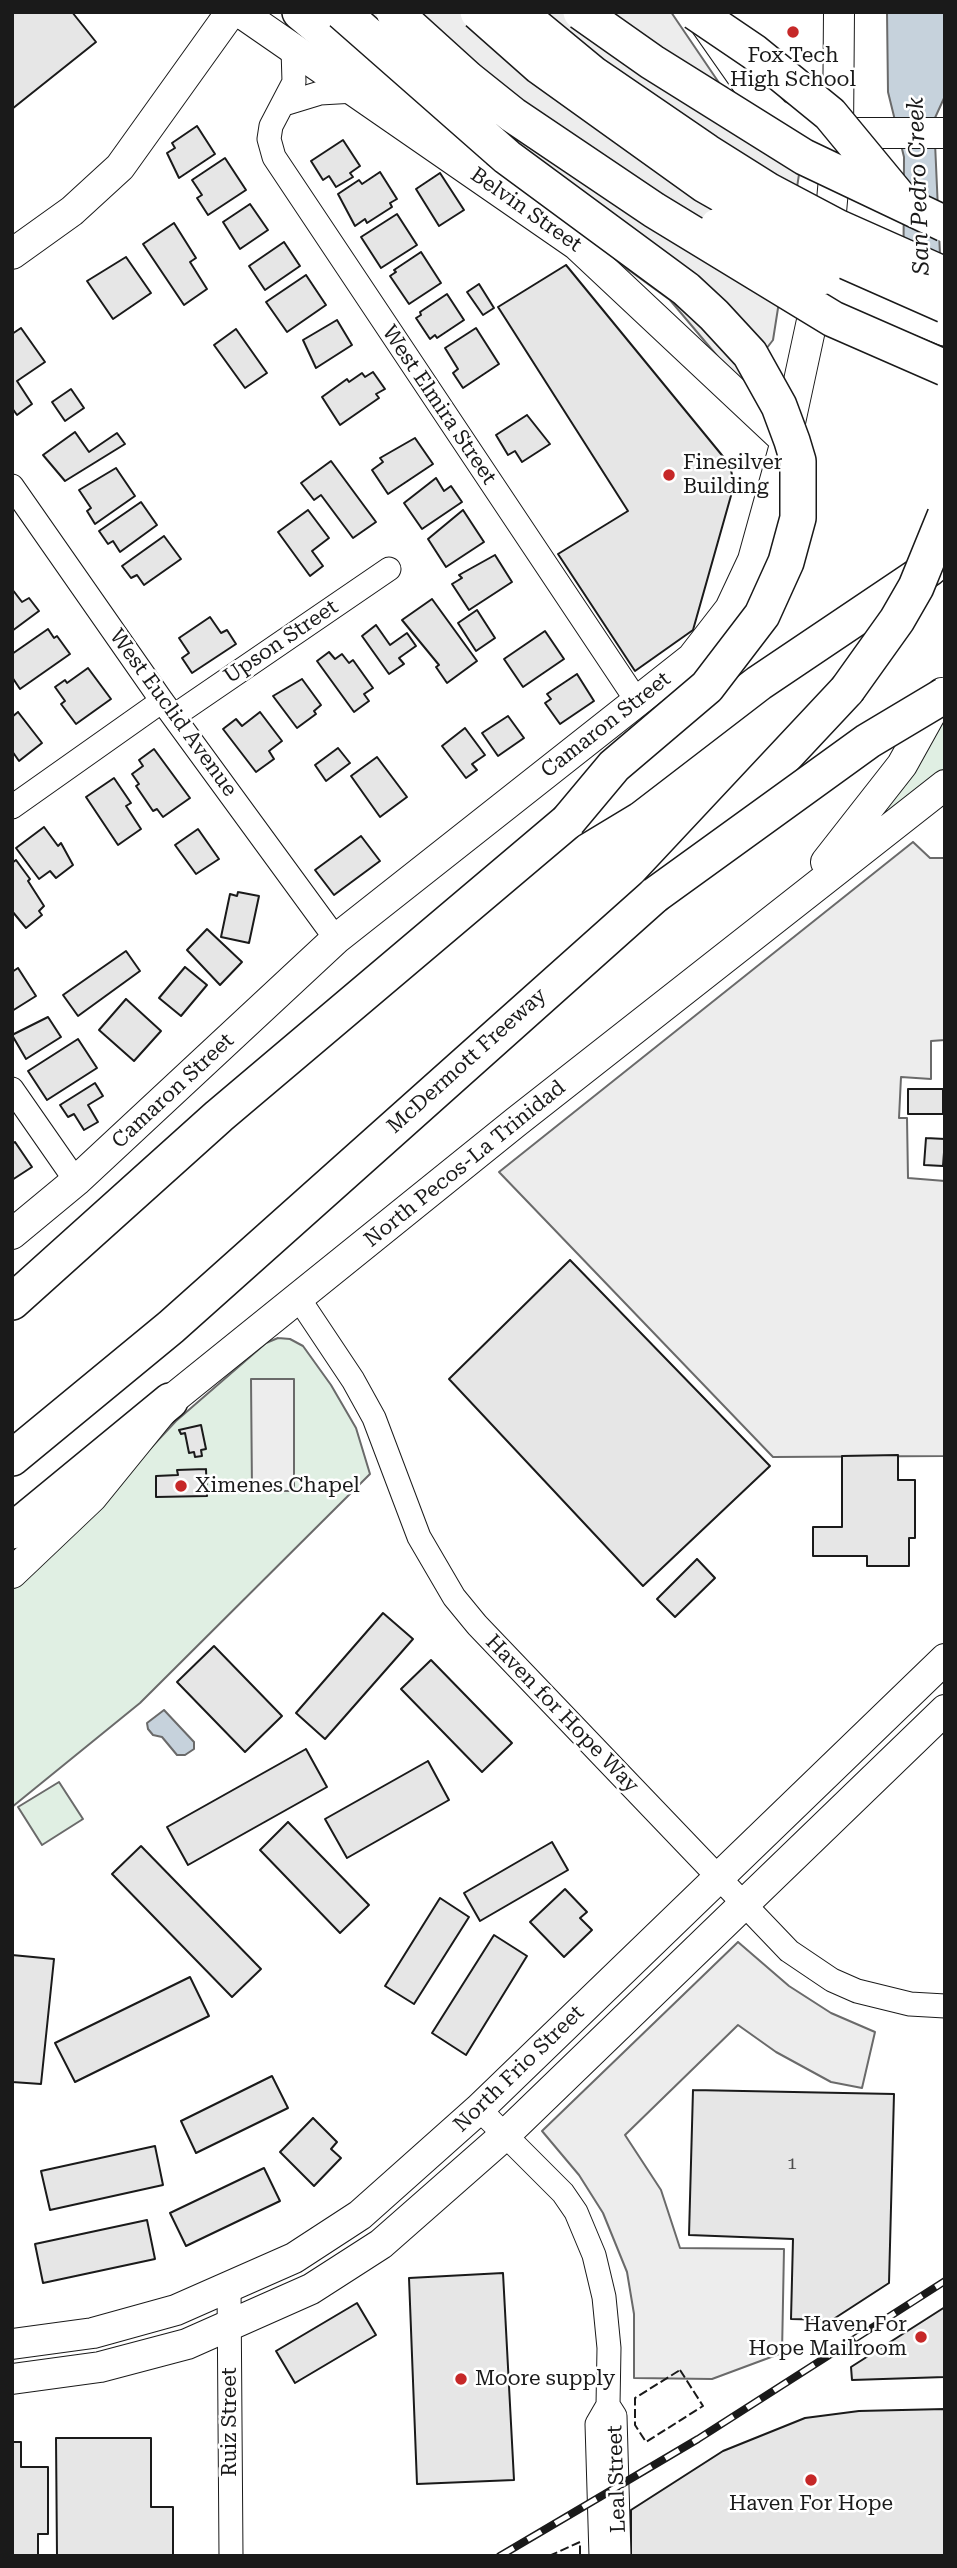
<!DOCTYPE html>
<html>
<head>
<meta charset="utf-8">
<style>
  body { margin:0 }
  #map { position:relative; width:957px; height:2568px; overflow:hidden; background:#fff; font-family:"Roboto Serif",serif }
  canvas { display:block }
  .frame { position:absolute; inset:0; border:14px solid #1a1a1a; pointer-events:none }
</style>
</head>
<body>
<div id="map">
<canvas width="957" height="2568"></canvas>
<div class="frame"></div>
</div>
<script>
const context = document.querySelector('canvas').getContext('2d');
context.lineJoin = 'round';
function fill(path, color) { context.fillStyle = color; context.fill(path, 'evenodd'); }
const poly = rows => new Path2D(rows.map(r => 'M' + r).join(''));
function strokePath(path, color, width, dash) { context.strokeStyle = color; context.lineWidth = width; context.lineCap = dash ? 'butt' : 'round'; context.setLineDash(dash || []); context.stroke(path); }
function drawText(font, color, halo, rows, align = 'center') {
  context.font = font + ' "Roboto Serif",serif'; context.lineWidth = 5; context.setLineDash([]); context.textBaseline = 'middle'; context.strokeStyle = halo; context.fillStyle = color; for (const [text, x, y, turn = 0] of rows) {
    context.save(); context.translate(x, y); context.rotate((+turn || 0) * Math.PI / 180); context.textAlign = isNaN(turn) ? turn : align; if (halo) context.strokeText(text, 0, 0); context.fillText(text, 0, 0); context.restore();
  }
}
const green = poly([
  [945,704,945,774,872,831,929,740,945,704],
  [278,1338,290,1339,303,1346,331,1385,356,1428,370,1474,140,1703,12,1807,12,1585,89,1514,176,1421,266,1343,278,1338],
  [59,1782,83,1819,42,1845,18,1807,59,1782]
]);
const parking = poly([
  [288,12,671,12,728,96,803,149,773,340,740,383,670,300,571,228,435,136,288,12],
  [913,842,930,858,945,858,945,1040,931,1041,931,1079,901,1077,899,1118,907,1118,908,1178,945,1181,945,1456,773,1457,499,1172,913,842],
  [251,1379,294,1379,294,1491,252,1491,251,1379],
  [738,1942,789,1986,831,2013,875,2032,862,2088,831,2082,776,2052,738,2025,625,2135,661,2190,680,2248,784,2249,782,2353,712,2379,634,2378,634,2314,627,2272,603,2213,579,2175,542,2131,738,1942]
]);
const water = poly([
  [887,12,945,12,945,96,934,120,945,367,903,352,904,157,888,92,887,12],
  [164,1710,194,1742,194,1749,185,1755,177,1755,162,1737,153,1735,148,1729,147,1723,164,1710]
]);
const building = poly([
  [12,12,72,12,96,42,12,109,12,12],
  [197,126,215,154,179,178,167,153,175,148,172,143,197,126],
  [343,140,360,166,350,173,353,177,336,187,329,176,323,180,311,161,343,140],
  [225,158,246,190,208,215,197,198,202,195,192,180,225,158],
  [380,172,397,199,390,203,392,207,367,223,365,219,355,226,338,194,359,180,362,184,380,172],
  [440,173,464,210,439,226,416,189,440,173],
  [250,204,268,230,240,249,223,222,250,204],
  [397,214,417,245,381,268,361,237,397,214],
  [174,223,196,258,190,262,207,289,184,305,143,244,174,223],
  [284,242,300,266,265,290,249,266,284,242],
  [421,252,441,283,409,304,390,276,396,272,394,270,421,252],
  [126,257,151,293,113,319,87,281,126,257],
  [566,265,730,465,734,485,693,630,635,671,558,554,628,511,498,307,566,265],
  [306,275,326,305,287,332,266,302,306,275],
  [479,284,494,308,483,315,467,292,479,284],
  [447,294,464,320,437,338,435,335,430,339,416,318,421,315,420,312,447,294],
  [337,320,352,345,316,368,303,340,337,320],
  [21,328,45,362,17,381,32,404,17,415,12,408,12,334,21,328],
  [476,328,499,364,463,388,453,373,458,369,445,348,476,328],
  [236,329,267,373,245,388,214,345,236,329],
  [373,372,385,389,376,394,379,398,340,425,322,397,347,379,349,382,362,373,365,377,373,372],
  [71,389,84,408,65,421,52,402,71,389],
  [527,415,550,444,522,462,515,451,508,455,496,435,527,415],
  [75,432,89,452,117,433,125,444,65,481,43,455,75,432],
  [415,438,433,464,388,494,372,470,383,462,380,458,415,438],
  [331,461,376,522,353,538,321,495,314,500,301,483,331,461],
  [116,468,135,496,95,524,87,511,91,508,79,490,116,468],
  [436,478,444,491,451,486,462,502,422,529,404,503,436,478],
  [141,502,157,525,120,552,113,541,108,544,99,531,141,502],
  [308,510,329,538,312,551,323,566,310,576,278,532,308,510],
  [463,510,484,542,446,567,428,539,463,510],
  [164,536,181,559,144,585,137,575,131,578,122,566,164,536],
  [495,555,512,582,469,610,452,584,462,578,459,575,495,555],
  [12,589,22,602,29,598,39,611,12,631,12,589],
  [432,599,477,661,447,683,436,667,439,665,402,620,432,599],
  [477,610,495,638,476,651,458,623,477,610],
  [210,617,221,633,227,630,236,644,192,673,182,658,189,653,179,638,210,617],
  [376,625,390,645,407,633,416,646,399,658,404,664,389,674,362,636,376,625],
  [48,629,54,638,57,636,70,654,20,689,12,677,12,654,48,629],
  [545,631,564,659,523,687,504,659,545,631],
  [329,652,335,659,342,654,349,663,353,660,373,688,364,694,369,701,354,712,317,661,329,652],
  [88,668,111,699,76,724,61,704,65,701,55,687,65,680,67,683,88,668],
  [577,674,594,701,560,724,545,703,551,699,547,694,577,674],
  [302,679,321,705,314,711,316,714,297,728,273,696,302,679],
  [18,712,42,743,19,761,12,751,12,717,18,712],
  [260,712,282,741,269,751,274,759,256,772,223,729,236,719,242,726,260,712],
  [508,716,524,738,498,756,482,733,508,716],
  [465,728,485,755,472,764,477,770,466,778,442,746,465,728],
  [338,748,350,763,326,781,315,765,338,748],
  [154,749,190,798,163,817,157,809,153,811,136,786,139,784,132,774,143,766,139,760,154,749],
  [377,757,407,797,380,817,351,776,377,757],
  [114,778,131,803,126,806,141,829,118,845,86,797,114,778],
  [44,827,58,846,61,843,73,865,56,878,50,871,39,879,16,848,44,827],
  [198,829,219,859,196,874,175,845,198,829],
  [361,836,380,861,334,895,315,870,361,836],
  [16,860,30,879,28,881,44,906,39,911,42,915,26,928,12,911,12,863,16,860],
  [238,892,259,896,249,943,221,937,230,894,237,896,238,892],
  [207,929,242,962,220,985,187,950,207,929],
  [126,951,140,971,78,1016,63,995,126,951],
  [185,967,207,985,181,1016,159,998,185,967],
  [18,968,36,996,12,1011,12,972,18,968],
  [126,999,161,1031,134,1061,99,1030,126,999],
  [48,1017,61,1037,26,1059,12,1035,48,1017],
  [78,1039,97,1068,47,1100,28,1071,78,1039],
  [95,1083,103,1096,88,1105,98,1122,84,1130,74,1114,68,1117,60,1105,95,1083],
  [908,1089,943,1089,943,1114,908,1114,908,1089],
  [926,1138,945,1139,943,1166,924,1165,926,1138],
  [15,1142,32,1167,12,1180,12,1144,15,1142],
  [570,1260,770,1466,643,1586,449,1379,570,1260],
  [201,1425,206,1449,201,1450,202,1456,195,1457,194,1452,189,1453,185,1433,181,1434,179,1430,201,1425],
  [898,1455,898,1480,915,1480,915,1538,909,1538,909,1566,867,1566,867,1556,813,1556,813,1527,842,1527,842,1456,898,1455],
  [206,1469,207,1496,156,1497,156,1476,178,1475,177,1470,206,1469],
  [697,1559,715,1578,675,1617,657,1599,697,1559],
  [383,1613,413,1639,325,1739,296,1713,383,1613],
  [214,1646,282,1716,245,1752,177,1682,214,1646],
  [431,1660,512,1743,482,1772,401,1689,431,1660],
  [306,1749,327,1787,188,1865,167,1827,306,1749],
  [428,1761,449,1800,347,1858,325,1819,428,1761],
  [288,1822,369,1905,340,1933,260,1850,288,1822],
  [552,1842,568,1870,480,1921,464,1893,552,1842],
  [141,1846,261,1969,232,1997,112,1874,141,1846],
  [565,1889,587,1912,580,1918,592,1930,564,1957,530,1922,565,1889],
  [440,1898,469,1917,414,2004,385,1986,440,1898],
  [494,1935,527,1956,466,2055,432,2033,494,1935],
  [12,1955,54,1959,41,2084,12,2082,12,1955],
  [190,1977,209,2016,75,2082,55,2043,190,1977],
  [272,2076,288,2108,196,2153,181,2121,272,2076],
  [693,2090,894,2094,889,2283,832,2320,791,2319,793,2239,689,2235,693,2090],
  [313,2118,337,2142,331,2149,341,2158,314,2186,280,2152,313,2118],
  [155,2146,163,2185,50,2210,41,2171,155,2146],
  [264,2168,280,2201,186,2246,170,2213,264,2168],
  [147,2220,155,2259,43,2283,35,2244,147,2220],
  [503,2273,514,2480,417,2484,409,2278,503,2273],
  [357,2303,376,2335,295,2383,276,2351,357,2303],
  [945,2307,945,2377,852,2380,851,2367,945,2307],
  [945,2409,945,2556,631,2556,631,2510,723,2451,805,2418,859,2411,945,2409],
  [56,2438,151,2438,151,2507,173,2507,173,2556,57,2556,56,2438],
  [12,2442,21,2442,21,2467,48,2467,48,2534,38,2534,38,2556,12,2556,12,2442]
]);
const minor = poly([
  [293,49,294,82,271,126,269,139,274,157,637,701],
  [284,104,320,93,355,91],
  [12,486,162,701,336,939],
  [174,716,389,569],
  [12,807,162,701],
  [12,1089,76,1181],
  [299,1299,353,1380,374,1418,419,1537,454,1597,477,1625,789,1951,832,1980,857,1991,910,2004,945,2006],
  [479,2109,563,2193,576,2212,594,2255,604,2297,609,2348,608,2405,597,2424,601,2556],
  [229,2288,231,2556],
  [608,2405,615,2416,619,2556]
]);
const major = poly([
  [240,12,577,245,786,441],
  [702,19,751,89,775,114,804,129,838,133,945,133],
  [828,246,838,133,839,12],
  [12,254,72,211,120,167,231,12],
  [826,862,902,765,942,693],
  [12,1234,76,1181,336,939,692,658,730,609,753,560,786,441,819,288],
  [12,1573,92,1497,170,1401,516,1122,945,785],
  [12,2344,93,2333,176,2310,294,2258,360,2215,479,2109,945,1659],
  [12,2379,100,2367,187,2344,311,2289,381,2244,505,2135,945,1710]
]);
const highway = poly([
  [300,12,421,113,486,147],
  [837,284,945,328],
  [12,1302,219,1116,568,821,621,789,759,683,930,568],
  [12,1458,171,1327,655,895,847,690],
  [12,1531,170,1401]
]);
const rail = poly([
  [500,2556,698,2439,945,2281]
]);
const highwayBridge = poly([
  [342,12,507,157,686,289,714,315,750,354,779,406,792,441,798,461,798,518,786,562,762,615,707,687,614,766,568,821],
  [394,12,468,79,513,115,654,210,833,319,945,368],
  [478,12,539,66,705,185,816,248,945,305],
  [518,12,593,74,707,152,769,191,837,227,945,275],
  [581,12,652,62,804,157,945,224],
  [695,12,754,52,830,114,901,200],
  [718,226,822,277],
  [847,690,897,620,916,587,945,516],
  [655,895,868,741,945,695]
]);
const fence = poly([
  [680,2370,703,2406,646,2442,635,2425,635,2398,680,2370],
  [549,2556,580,2542,580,2556]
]);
const markers = [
  [793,32,7,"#c62828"],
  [669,475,7,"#c62828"],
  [181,1486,7,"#c62828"],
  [921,2337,7,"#c62828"],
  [461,2379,7,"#c62828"],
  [811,2480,7,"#c62828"]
];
const numberNames = [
  ["1",792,2164]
];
const poiNames = [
  ["Fox Tech",793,56,"center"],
  ["High School",793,80,"center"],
  ["Finesilver",683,463],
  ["Building",683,487],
  ["Ximenes Chapel",195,1486],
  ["Haven For",907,2325,"right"],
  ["Hope Mailroom",907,2349,"right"],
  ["Moore supply",475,2379],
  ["Haven For Hope",811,2504,"center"]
];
const streetNames = [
  ["Belvin Street",526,210,35],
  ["West Elmira Street",439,405,56],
  ["Upson Street",281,642,-34],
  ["West Euclid Avenue",173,713,54],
  ["Camaron Street",606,725,-38],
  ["McDermott Freeway",467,1061,-42],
  ["Camaron Street",173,1091,-43],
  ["North Pecos-La Trinidad",465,1164,-39],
  ["Haven for Hope Way",562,1714,46],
  ["North Frio Street",519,2069,-44],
  ["Ruiz Street",230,2422,-90],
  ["Leal Street",617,2479,-92]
];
const waterNames = [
  ["San Pedro Creek",919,186,-92]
];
fill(green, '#e0efe3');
strokePath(green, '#6a6a6a', 2);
fill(parking, '#ededed');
strokePath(parking, '#6a6a6a', 2);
fill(water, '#c6d2dc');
strokePath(water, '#6a6a6a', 2);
fill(building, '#e6e6e6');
strokePath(building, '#1a1a1a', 2);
strokePath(minor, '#1a1a1a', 25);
strokePath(major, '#1a1a1a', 32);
strokePath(highway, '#1a1a1a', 38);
strokePath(minor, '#fff', 23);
strokePath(major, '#fff', 30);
strokePath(highway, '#fff', 35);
strokePath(rail, '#1a1a1a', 8);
strokePath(rail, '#fff', 5, [16]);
strokePath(highwayBridge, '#1a1a1a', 38, []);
strokePath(highwayBridge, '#fff', 35);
strokePath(fence, '#1a1a1a', 2, [9, 3.5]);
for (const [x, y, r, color] of markers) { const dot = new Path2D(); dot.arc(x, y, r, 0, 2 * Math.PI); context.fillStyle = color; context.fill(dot); strokePath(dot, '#fff', 2.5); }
drawText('18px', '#4d4d4d', null, numberNames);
drawText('21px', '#1a1a1a', '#fff', poiNames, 'left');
drawText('21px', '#1a1a1a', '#fff', streetNames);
drawText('italic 23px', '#1a1a1a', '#fff', waterNames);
</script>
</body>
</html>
